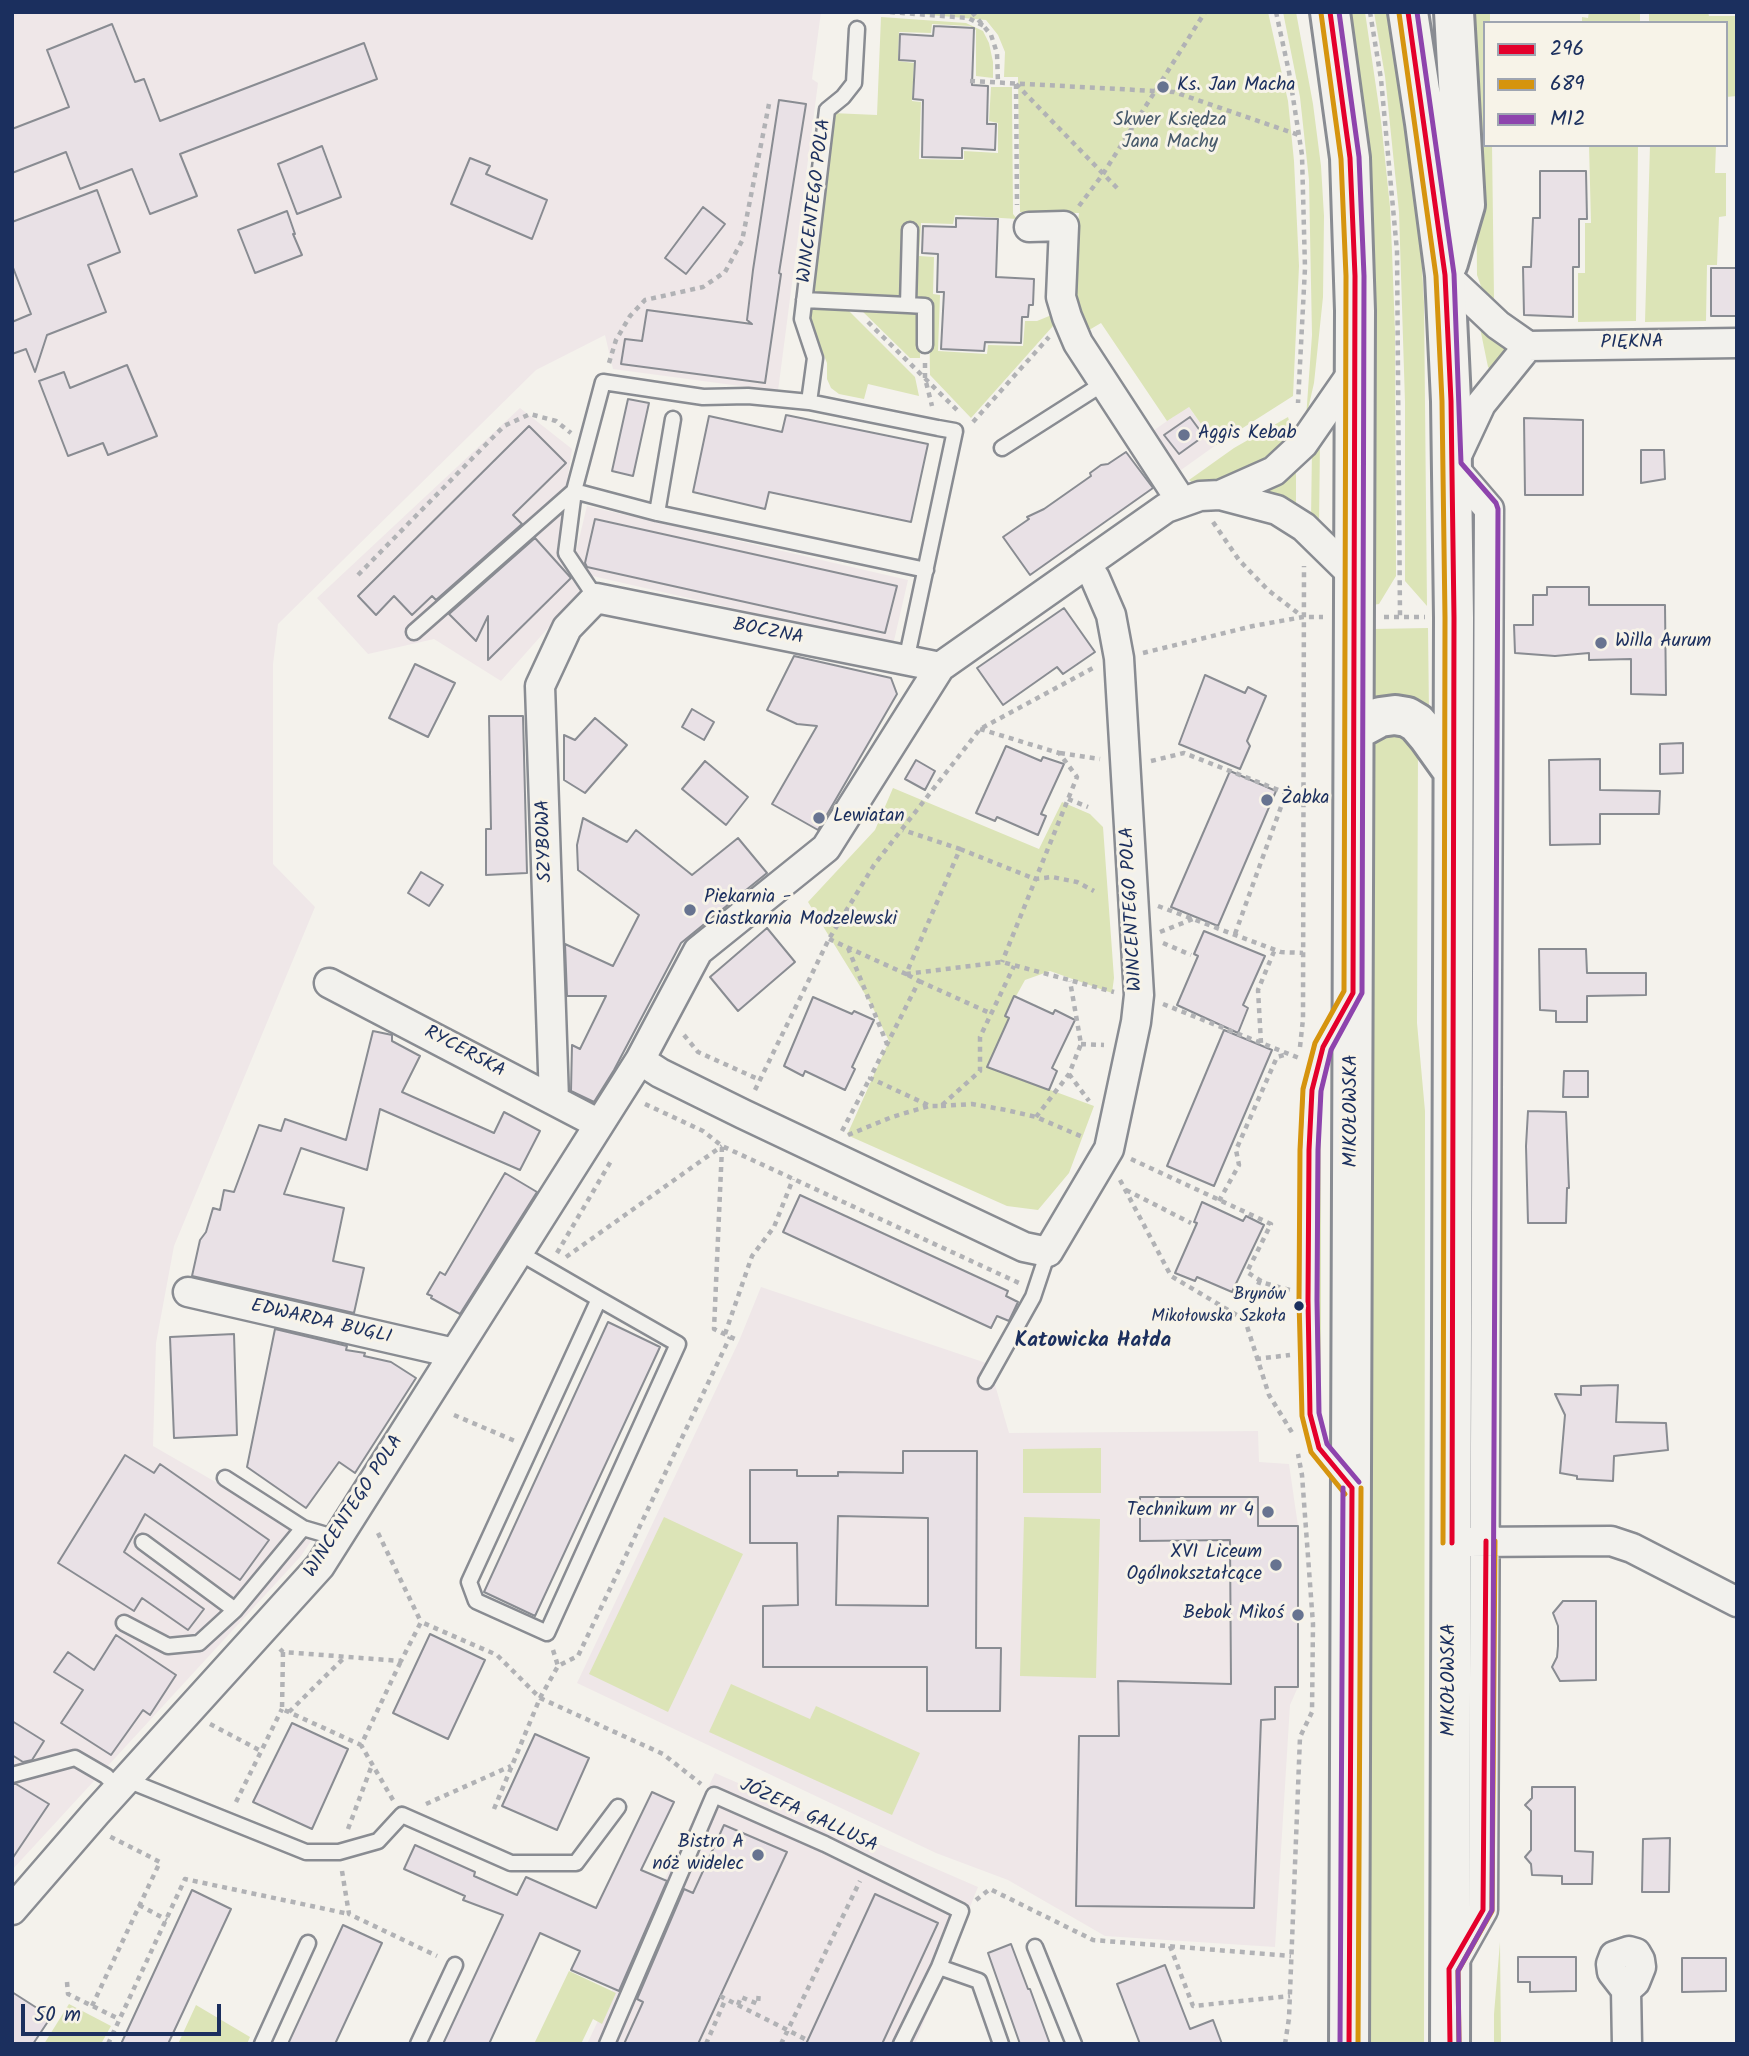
<!DOCTYPE html>
<html>
<head>
<meta charset="utf-8">
<style>
  body { margin:0 }
  #map { position:relative; width:1749px; height:2056px; overflow:hidden; background:#f4f2ec; font-family:Kalam,sans-serif }
  canvas { display:block }
  .frame { position:absolute; inset:0; border:14px solid #1b2f5e; pointer-events:none }
  .legend { position:absolute; left:1483px; top:21px; width:245px; height:126px; box-sizing:border-box; background:#f7f3e8; border:2px solid #9fa5b1; margin:0; padding:9px 12px; list-style:none; font-size:21px; color:#1b2f5e }
  .legend li { display:flex; align-items:center; gap:14px; height:35px }
  .legend b { width:35px; border:2px solid #9fa5b1 }
  .scale { position:absolute; left:21px; top:2004px; width:200px; height:32px; box-sizing:border-box; border:4px solid #1b2f5e; border-top:0; padding-left:9px; font-size:21px; line-height:24px; white-space:nowrap; color:#1b2f5e; -webkit-text-stroke:5px #f7f3e8; paint-order:stroke }
</style>
</head>
<body>
<div id="map">
<canvas width="1749" height="2056"></canvas>
<div class="frame"></div>
<ul class="legend">
<li><b style="height:9px;background:#e4002b"></b>296</li>
<li><b style="height:9px;background:#d6940e"></b>689</li>
<li><b style="height:9px;background:#8e44ad"></b>M12</li>
</ul>
<div class="scale">50 m</div>
</div>
<script>
const context = document.querySelector('canvas').getContext('2d');
context.lineJoin = 'round';
function fill(path, color) { context.fillStyle = color; context.fill(path, 'evenodd'); }
const poly = rows => new Path2D(rows.map(r => 'M' + r).join(''));
function strokePath(path, color, width, dash) { context.strokeStyle = color; context.lineWidth = width; context.lineCap = dash ? 'butt' : 'round'; context.setLineDash(dash || []); context.stroke(path); }
function drawText(font, color, halo, rows, align = 'center') {
  context.font = font + ' Kalam,sans-serif'; context.lineWidth = 6; context.setLineDash([]); context.textBaseline = 'middle'; context.strokeStyle = halo; context.fillStyle = color; for (const [text, x, y, turn = 0] of rows) {
    context.save(); context.translate(x, y); context.rotate((+turn || 0) * Math.PI / 180); context.textAlign = isNaN(turn) ? turn : align; if (halo) context.strokeText(text, 0, 0); context.fillText(text, 0, 0); context.restore();
  }
}
const built = poly([
  [12,12,821,12,812,79,818,83,778,391,613,369,605,335,536,370,278,624,273,664,273,864,315,907,174,1246,156,1343,153,1446,313,1538,301,1556,12,1870],
  [1188,406,1216,445,1181,470,1153,431],
  [520,408,572,449,557,548,580,592,501,681,434,639,368,654,317,598],
  [587,506,908,580,893,645,584,574,574,560],
  [761,1287,989,1364,1009,1433,1258,1431,1259,1462,1289,1464,1298,1526,1298,1687,1290,1705,1275,1947,1105,1936,1008,1880,936,1853,577,1683,739,1341],
  [715,1773,978,1887,915,2044,587,2044]
]);
const green = poly([
  [898,12,1268,12,1288,101,1294,161,1299,266,1293,396,1216,445,1189,407,1167,421,1101,323,1084,333,1073,308,1076,238,1079,213,1020,212,1018,77,1004,77,1005,52,998,35,986,20],
  [1283,12,1296,12,1313,104,1321,166,1324,216,1323,297,1314,383,1306,418,1312,335,1309,180,1300,97],
  [1348,12,1365,12,1381,121,1390,207,1392,251,1395,332,1396,576,1379,604,1372,605,1373,305,1371,182],
  [1374,12,1390,12,1418,197,1424,303,1427,606,1405,581,1405,402,1399,212,1385,76],
  [1468,12,1490,12,1490,23,1485,23,1485,145,1492,145,1494,298,1491,300,1482,289,1477,275,1476,162],
  [1589,12,1640,12,1640,23,1582,23,1582,17,1588,18],
  [1649,12,1708,12,1709,16,1737,16,1737,96,1726,97,1726,23,1649,23],
  [881,17,966,23,983,31,989,43,993,62,993,78,976,76,976,30,970,26,932,24,931,33,899,32,898,61,914,63,912,101,921,102,919,159,964,160,964,151,998,153,998,123,989,121,991,87,1012,87,1013,214,1017,219,955,215,953,224,921,223,919,256,934,257,933,294,940,295,938,351,987,354,988,345,1023,346,1025,321,1037,321,1059,312,1061,317,971,418,930,375,929,303,836,298,915,377,919,396,868,384,864,399,839,394,831,388,827,379,827,363,808,316,832,113,877,115],
  [1589,145,1638,145,1636,321,1578,322,1578,273,1585,273,1585,223,1591,223],
  [1650,145,1716,145,1715,173,1726,173,1726,216,1719,217,1717,265,1707,265,1706,321,1645,322],
  [857,306,921,310,920,358,910,358],
  [1479,323,1516,346,1492,371,1488,367],
  [1288,417,1295,441,1287,450,1231,478,1193,483,1189,480,1234,448],
  [1320,441,1319,526,1311,520,1312,448],
  [1296,468,1296,508,1262,495,1262,491],
  [1428,628,1429,713,1371,705,1372,629],
  [1391,728,1418,745,1417,1023,1425,1111,1424,2044,1370,2044,1371,1283,1375,739],
  [893,788,1039,849,1062,802,1090,814,1103,827,1114,978,1112,993,1050,971,1025,980,1005,1016,1009,1018,988,1067,1094,1106,1069,1173,1038,1210,1007,1206,847,1135,889,1041,871,1004,808,902,875,830],
  [1321,1101,1321,1415,1319,1417,1316,1412,1317,1103],
  [1101,1448,1101,1493,1023,1493,1023,1449],
  [664,1517,743,1554,668,1712,589,1674],
  [1024,1517,1100,1519,1096,1678,1020,1676],
  [731,1684,810,1719,816,1706,920,1753,892,1815,709,1732],
  [1500,1942,1501,2044,1494,2044,1494,2014],
  [569,1971,616,1993,602,2024,593,2019,581,2044,534,2044],
  [69,2004,111,2026,101,2044,44,2044],
  [196,2005,250,2037,247,2044,178,2044]
]);
const building = poly([
  [112,24,135,82,144,79,160,121,364,43,377,79,180,154,197,196,150,214,132,169,80,189,66,152,12,173,12,129,69,107,47,50,112,24],
  [934,26,974,28,972,85,988,86,987,124,996,124,995,150,962,148,962,158,922,157,923,100,913,99,915,61,899,60,900,34,933,36,934,26],
  [779,100,806,104,779,273,781,274,765,383,621,364,625,339,642,341,647,310,752,324,747,320,753,270,779,100],
  [322,146,341,197,297,214,278,164,322,146],
  [470,158,490,166,486,174,547,200,532,239,451,204,470,158],
  [1540,171,1586,171,1587,219,1579,219,1579,267,1573,267,1573,317,1524,315,1523,267,1531,267,1533,218,1540,218,1540,171],
  [97,190,120,252,88,265,106,312,47,335,35,372,26,349,12,354,12,322,31,314,12,265,12,222,97,190],
  [703,207,725,224,686,274,665,258,703,207],
  [287,211,295,234,293,234,302,255,255,273,238,230,287,211],
  [956,218,998,219,996,277,1034,279,1033,305,1029,305,1028,317,1022,317,1021,343,985,342,984,351,941,349,944,292,937,292,938,254,922,253,923,226,956,227,956,218],
  [1711,268,1737,268,1737,316,1711,316,1711,268],
  [127,365,157,436,108,455,103,443,68,456,39,381,64,372,70,388,127,365],
  [628,399,649,403,633,476,612,471,628,399],
  [786,415,928,444,911,522,769,492,765,509,693,492,709,416,782,432,786,415],
  [1190,417,1204,436,1179,454,1164,435,1190,417],
  [1524,418,1583,420,1583,495,1525,495,1524,418],
  [529,426,566,463,513,515,522,524,436,600,432,596,412,615,394,596,376,615,358,596,529,426],
  [1641,450,1664,450,1665,479,1641,483,1641,450],
  [1126,452,1153,488,1030,575,1003,537,1029,519,1027,517,1044,509,1091,476,1090,473,1101,465,1108,464,1126,452],
  [595,519,897,586,885,633,587,567,585,563,595,519],
  [535,538,571,578,488,660,488,616,476,641,449,614,535,538],
  [1547,587,1589,587,1589,605,1665,605,1666,695,1631,694,1631,659,1589,660,1589,653,1555,656,1515,653,1514,625,1533,625,1533,595,1547,595,1547,587],
  [1064,608,1095,652,1063,674,1057,667,1003,705,977,668,1064,608],
  [794,656,891,678,897,694,818,830,772,804,817,726,797,724,767,710,794,656],
  [415,664,455,683,428,737,389,718,415,664],
  [1205,675,1245,693,1248,687,1266,696,1247,741,1250,746,1240,769,1179,744,1205,675],
  [692,709,714,722,704,740,682,727,692,709],
  [489,716,523,716,527,873,486,875,486,829,491,829,489,716],
  [595,718,627,745,585,793,564,780,564,735,575,740,595,718],
  [1683,743,1683,773,1660,774,1660,744,1683,743],
  [1006,746,1041,761,1043,757,1064,764,1041,814,1046,816,1038,835,997,817,995,821,976,813,1006,746],
  [1600,759,1600,790,1660,791,1659,814,1600,814,1600,844,1550,845,1549,760,1600,759],
  [916,760,935,771,925,790,905,779,916,760],
  [705,761,748,797,726,825,682,789,705,761],
  [1230,771,1276,791,1218,926,1171,907,1230,771],
  [583,818,627,842,636,830,692,875,738,838,767,873,681,943,614,1070,594,1102,571,1091,572,1045,580,1049,606,996,567,996,565,944,613,966,639,915,578,870,577,845,583,818],
  [421,872,443,885,429,906,408,893,421,872],
  [767,928,795,962,738,1011,710,977,767,928],
  [1204,931,1265,956,1243,1005,1248,1008,1238,1033,1177,1005,1198,956,1194,954,1204,931],
  [1539,949,1586,949,1587,973,1646,973,1646,995,1587,996,1587,1022,1556,1022,1556,1011,1540,1010,1539,949],
  [1014,996,1053,1014,1055,1010,1075,1020,1052,1068,1057,1071,1049,1090,987,1067,1009,1018,1005,1016,1014,996],
  [813,997,852,1014,854,1011,874,1020,852,1067,855,1069,845,1090,805,1071,803,1076,784,1066,813,997],
  [1224,1030,1272,1050,1214,1186,1167,1166,1224,1030],
  [373,1031,392,1035,392,1041,420,1056,402,1092,494,1133,504,1112,540,1131,520,1170,380,1109,367,1170,301,1148,284,1194,344,1208,333,1261,364,1268,354,1313,192,1276,200,1240,206,1232,213,1208,220,1210,224,1190,234,1192,259,1125,281,1131,285,1119,346,1140,373,1031],
  [1564,1071,1588,1071,1588,1097,1563,1097,1564,1071],
  [1528,1111,1566,1112,1569,1188,1567,1188,1566,1223,1528,1223,1526,1146,1528,1111],
  [505,1173,537,1192,460,1314,431,1298,432,1296,427,1294,440,1272,445,1275,505,1173],
  [800,1195,1008,1291,1006,1296,1018,1302,1009,1321,997,1316,991,1328,783,1232,800,1195],
  [1202,1202,1243,1221,1246,1216,1264,1225,1232,1292,1197,1277,1195,1281,1175,1273,1197,1223,1194,1222,1202,1202],
  [608,1322,660,1347,535,1616,484,1592,608,1322],
  [275,1329,347,1346,346,1350,365,1353,364,1356,391,1362,416,1378,355,1473,339,1462,306,1508,247,1467,275,1329],
  [234,1334,237,1435,174,1438,170,1337,234,1334],
  [1618,1385,1616,1422,1666,1423,1668,1450,1614,1456,1613,1481,1577,1479,1577,1476,1560,1473,1565,1415,1555,1394,1581,1395,1581,1386,1618,1385],
  [903,1451,977,1451,976,1648,1001,1648,1000,1711,927,1711,927,1667,763,1667,763,1606,798,1605,797,1543,750,1543,750,1470,797,1470,797,1476,838,1476,838,1472,903,1473,903,1451],
  [838,1516,928,1518,928,1606,836,1605,838,1516],
  [125,1455,154,1473,160,1464,269,1540,240,1580,145,1514,124,1552,204,1609,188,1630,142,1598,134,1611,58,1563,125,1455],
  [1140,1497,1258,1497,1258,1526,1298,1526,1298,1687,1275,1687,1275,1719,1261,1720,1254,1908,1076,1906,1079,1736,1119,1736,1118,1681,1231,1684,1230,1540,1140,1541,1140,1497],
  [1563,1601,1596,1601,1596,1680,1560,1681,1552,1667,1557,1657,1558,1646,1558,1626,1553,1613,1563,1601],
  [430,1634,485,1660,448,1739,393,1713,430,1634],
  [116,1635,176,1675,150,1715,143,1710,111,1755,61,1723,83,1690,54,1672,68,1652,94,1670,116,1635],
  [12,1721,44,1741,32,1760,23,1762,12,1755,12,1721],
  [292,1723,348,1749,312,1829,253,1802,292,1723],
  [535,1734,589,1758,557,1830,502,1806,535,1734],
  [12,1784,16,1784,49,1804,12,1859,12,1784],
  [1532,1787,1575,1787,1575,1851,1593,1852,1592,1884,1562,1884,1562,1876,1532,1875,1531,1864,1525,1857,1531,1850,1531,1811,1525,1805,1532,1798,1532,1787],
  [652,1792,674,1802,641,1870,667,1881,619,1991,571,1970,580,1951,540,1933,489,2044,443,2044,503,1915,463,1900,465,1896,404,1869,415,1845,475,1872,474,1876,517,1895,526,1877,596,1908,652,1792],
  [724,1825,787,1852,698,2044,624,2044,643,2002,637,1999,684,1889,693,1893,724,1825],
  [1670,1838,1669,1892,1642,1892,1643,1839,1670,1838],
  [192,1890,231,1909,168,2044,121,2044,192,1890],
  [875,1894,938,1923,882,2044,806,2044,875,1894],
  [343,1925,382,1943,335,2044,288,2044,343,1925],
  [1011,1944,1028,1989,1030,1989,1050,2044,1020,2044,988,1953,1011,1944],
  [1518,1957,1576,1957,1576,1991,1530,1992,1530,1982,1518,1982,1518,1957],
  [1682,1958,1726,1958,1726,1991,1682,1992,1682,1958],
  [1165,1965,1190,2029,1213,2020,1222,2044,1140,2044,1117,1984,1165,1965],
  [12,1992,51,2017,33,2044,12,2044,12,1992]
]);
const path = poly([
  [890,12,968,18,984,26],
  [972,12,991,35,997,53,998,83],
  [1276,12,1289,72,1302,155,1305,268,1298,403],
  [1370,12,1381,79,1397,251,1400,617],
  [970,81,1174,92,1299,135],
  [1016,84,1017,205],
  [1016,84,1118,189],
  [1079,206,1103,174,1205,12],
  [868,322,959,412],
  [609,363,616,340,630,316,645,300,703,287,725,272,742,241,769,104],
  [925,363,925,378,932,406],
  [973,422,1049,337],
  [1213,522,1239,560,1268,590,1303,617],
  [358,575,504,426,530,414,556,421,571,433],
  [1384,617,1425,617],
  [1143,653,1253,626,1303,617,1323,617],
  [980,729,1059,753,1077,777,1002,962],
  [1060,753,1100,759],
  [1151,761,1184,753,1286,793,1303,795],
  [1068,799,1088,807],
  [960,849,1035,879,1052,877,1077,882,1094,891],
  [1158,906,1281,952,1303,953],
  [1160,932,1193,919],
  [1235,934,1286,793],
  [829,939,906,974,960,849,903,830],
  [1163,943,1191,955],
  [848,948,887,1044],
  [906,974,1002,962,1114,992],
  [908,975,919,981,870,1078,930,1106,941,1106,980,1071,980,1037,1014,966],
  [919,981,992,1014],
  [1163,1004,1299,1058],
  [684,1035,698,1052,760,1080],
  [1261,1043,1258,990,1275,949],
  [1081,1044,1104,1045],
  [1300,1047,1303,1019,1304,566],
  [1069,1074,1089,1101],
  [755,1090,829,939,874,865,980,729,1095,667],
  [645,1104,703,1131,722,1146,1019,1283],
  [941,1106,972,1104,1006,1110,1036,1117,1085,1138],
  [1036,1117,1069,1074,1081,1044,1070,981],
  [842,1131,870,1078],
  [848,1135,892,1117,929,1106],
  [722,1147,714,1329,739,1341],
  [1131,1159,1271,1224,1247,1272,1264,1283,1290,1290],
  [1120,1180,1171,1276,1245,1320],
  [1126,1190,1191,1223],
  [1219,1201,1239,1165,1236,1150,1277,1057,1288,1054],
  [557,1253,611,1161],
  [566,1257,722,1146],
  [1260,1280,1245,1320,1269,1395,1293,1434],
  [725,1334,752,1256,774,1227,793,1179],
  [1256,1359,1290,1355],
  [454,1415,515,1441],
  [378,1533,421,1622],
  [280,1649,283,1652,401,1661,421,1622,497,1655,540,1698,558,1666,578,1656,730,1337],
  [553,1650,558,1666],
  [283,1652,282,1709,361,1745],
  [289,1712,345,1657],
  [210,1724,261,1751],
  [393,1800,361,1745,401,1661],
  [236,1802,282,1709],
  [426,1804,511,1766],
  [494,1809,540,1698,663,1754,701,1784],
  [348,1829,372,1765],
  [342,1871,349,1914,437,1956],
  [976,1900,990,1889,1093,1940,1291,1956],
  [139,1905,167,1920],
  [1170,1946,1193,2006,1290,1996],
  [67,1982,68,1994,119,2019],
  [720,1996,807,2040],
  [738,2005,741,1997,758,2004,759,1991],
  [92,2006,160,1862,109,1836],
  [108,2044,185,1879,349,1914],
  [706,2044,726,1998],
  [781,2044,860,1881],
  [1285,2044,1289,2018,1300,1737,1312,1712,1313,1624,1302,1475,1298,1454]
]);
const lane = poly([
  [804,300,908,305,910,230],
  [908,305,925,306,925,345],
  [809,402,815,358,802,319,827,110,843,97,854,83,857,29],
  [1002,448,1104,383],
  [574,491,657,513,926,570],
  [657,513,673,419],
  [596,598,566,553,574,491,603,382,703,397,748,396,809,402,938,428,955,431,906,661],
  [414,632,574,491],
  [1342,1013,1323,1047,1312,1090,1309,1150,1308,1300,1310,1414,1319,1448,1343,1477],
  [518,1252,599,1299,678,1344,547,1633,476,1601,469,1582,599,1299],
  [986,1381,1033,1297,1048,1252],
  [225,1478,303,1528,337,1538],
  [143,1542,235,1610],
  [124,1623,168,1646,199,1643,235,1610,303,1528],
  [12,1775,75,1758,106,1776,119,1789],
  [127,1780,306,1852,339,1852,378,1841,402,1815,511,1863,576,1863,618,1807],
  [1035,1947,1074,2044],
  [939,1967,979,1981,1001,2044],
  [262,2044,308,1943],
  [418,2044,455,1965],
  [607,2044,714,1795,825,1844,961,1911,939,1967,901,2044]
]);
const street = poly([
  [1029,227,1064,226,1061,297,1067,317,1078,343,1181,501],
  [1445,275,1498,325,1528,346,1737,343],
  [1220,495,1274,471,1303,444,1355,369],
  [329,983,599,1124],
  [640,1060,660,1073,743,1114,1024,1247,1048,1252,1109,1149,1136,1022,1139,995,1119,658,1111,615,1095,578,1086,564],
  [554,1100,540,686,567,628,596,598,940,667],
  [188,1292,454,1353],
  [1469,1542,1611,1541,1632,1548,1737,1602],
  [12,1910,96,1813,320,1566,640,1060,698,951,826,848,940,667,1166,508,1200,496,1220,495,1277,510,1304,527,1354,576],
  [1451,1967,1483,1910,1489,509,1452,466,1481,404,1528,346],
  [1626,1990,1635,1982,1641,1967,1640,1960,1636,1953,1629,1951,1614,1956,1611,1964,1612,1972,1626,1990,1627,2044]
]);
const secondary = poly([
  [1330,12,1350,158,1355,311,1349,2044],
  [1408,12,1425,123,1445,275,1451,401,1454,618,1450,2044],
  [1448,263,1465,205,1454,12],
  [1354,731,1380,717,1395,715,1407,717,1417,723,1428,736,1453,771]
]);
const bus1 = poly([
  [1330,12,1350,158,1355,276,1353,993,1323,1047,1312,1090,1309,1150,1308,1300,1310,1414,1319,1448,1352,1488],
  [1408,12,1445,275,1451,401,1454,618,1452,1543],
  [1349,2044,1352,1488],
  [1450,2044,1449,1969,1483,1910,1486,1541]
]);
const bus2 = poly([
  [1321,13,1341,159,1346,276,1344,991,1315,1043,1303,1089,1300,1150,1299,1300,1302,1416,1311,1452,1345,1494],
  [1399,13,1436,276,1442,401,1445,618,1443,1543],
  [1358,2044,1361,1488],
  [1459,2044,1458,1971,1492,1911,1495,1541]
]);
const bus3 = poly([
  [1339,12,1359,157,1364,276,1362,993,1331,1050,1321,1091,1318,1150,1317,1300,1319,1413,1327,1444,1359,1482],
  [1417,12,1454,274,1461,463,1496,503,1498,509,1492,1910,1458,1971,1459,2044],
  [1340,2044,1343,1488]
]);
const markers = [
  [1163,87,7,"#677390"],
  [1184,435,7,"#677390"],
  [1601,643,7,"#677390"],
  [1267,800,7,"#677390"],
  [819,818,7,"#677390"],
  [690,910,7,"#677390"],
  [1299,1306,6,"#1b2f5e"],
  [1268,1512,7,"#677390"],
  [1276,1565,7,"#677390"],
  [1298,1615,7,"#677390"],
  [758,1855,7,"#677390"]
];
const busNames = [
  ["Brynów",1286,1296],
  ["Mikołowska Szkoła",1286,1318]
];
const poiNames = [
  ["Ks. Jan Macha",1177,87],
  ["Aggis Kebab",1198,435],
  ["Willa Aurum",1615,643],
  ["Żabka",1281,800],
  ["Lewiatan",833,818],
  ["Piekarnia -",704,899],
  ["Ciastkarnia Modzelewski",704,921],
  ["Technikum nr 4",1254,1512,"right"],
  ["XVI Liceum",1262,1554,"right"],
  ["Ogólnokształcące",1262,1576,"right"],
  ["Bebok Mikoś",1284,1615,"right"],
  ["Bistro A",744,1844,"right"],
  ["nóż widelec",744,1866,"right"]
];
const parkNames = [
  ["Skwer Księdza",1170,122],
  ["Jana Machy",1170,144]
];
const streetNames = [
  ["WINCENTEGO POLA",816,201,-83],
  ["PIĘKNA",1632,344,-1],
  ["BOCZNA",768,633,11],
  ["SZYBOWA",546,841,-92],
  ["WINCENTEGO POLA",1133,909,-93],
  ["RYCERSKA",464,1053,28],
  ["MIKOŁOWSKA",1353,1111,-90],
  ["EDWARDA BUGLI",321,1323,13],
  ["WINCENTEGO POLA",355,1507,-57],
  ["MIKOŁOWSKA",1451,1680,-90],
  ["JÓZEFA GALLUSA",808,1817,25]
];
const neighbourhoodNames = [
  ["Katowicka Hałda",1093,1342]
];
fill(built, '#efe7e8');
fill(green, '#dce4b7');
fill(building, '#e9e1e6');
strokePath(building, '#898c92', 2);
strokePath(lane, '#898c92', 19);
strokePath(street, '#898c92', 33);
strokePath(secondary, '#898c92', 44);
strokePath(path, '#b1b2b5', 4.5, [5, 5]);
strokePath(lane, '#f2f1ed', 14);
strokePath(street, '#f2f1ed', 28);
strokePath(secondary, '#f2f1ed', 38);
strokePath(bus1, '#e4002b', 5);
strokePath(bus2, '#d6940e', 5);
strokePath(bus3, '#8e44ad', 5);
for (const [x, y, r, color] of markers) { const dot = new Path2D(); dot.arc(x, y, r, 0, 2 * Math.PI); context.fillStyle = color; context.fill(dot); strokePath(dot, '#f7f3e8', 2.5); }
drawText('17px', '#1b2f5e', '#f7f3e8', busNames, 'right');
drawText('19px', '#1b2f5e', '#f7f3e8', poiNames, 'left');
drawText('19px', '#46596a', '#f7f3e8', parkNames);
drawText('19px', '#1b2f5e', '#f7f3e8', streetNames);
drawText('bold 21px', '#1b2f5e', '#f7f3e8', neighbourhoodNames);
</script>
</body>
</html>
